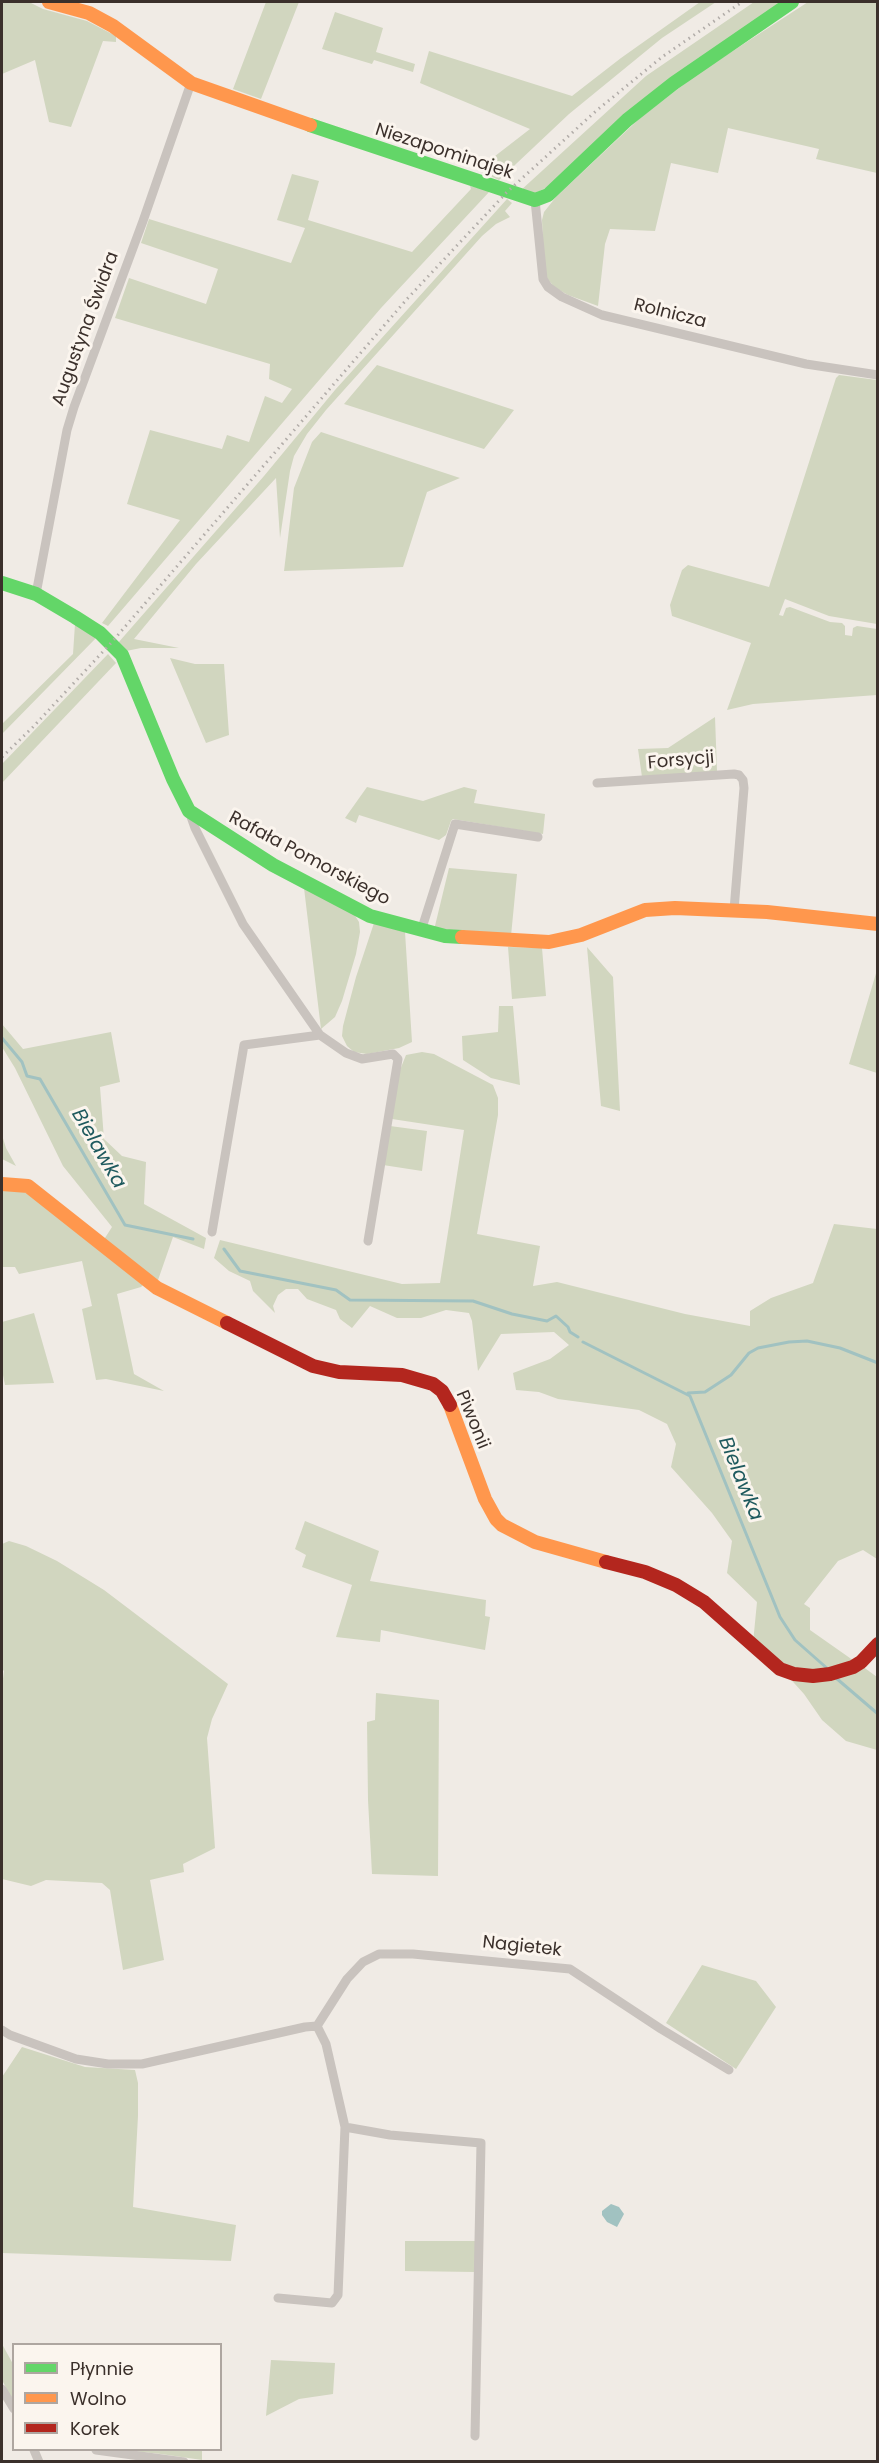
<!DOCTYPE html>
<html>
<head>
<meta charset="utf-8">
<style>
  body { margin:0 }
  #map { position:relative; width:879px; height:2463px; overflow:hidden; background:#f0ebe5; font-family:Poppins,sans-serif }
  canvas { display:block }
  .frame { position:absolute; inset:0; border:3px solid #3b302b; pointer-events:none }
  .legend { position:absolute; left:12px; top:2343px; width:210px; height:108px; box-sizing:border-box; background:#fbf5ee; border:2px solid #aea6a0; margin:0; padding:8px 10px; list-style:none; font-size:18px; color:#3b302b }
  .legend li { display:flex; align-items:center; gap:12px; height:30px }
  .legend b { width:30px; border:2px solid #aea6a0 }
</style>
</head>
<body>
<div id="map">
<canvas width="879" height="2463"></canvas>
<div class="frame"></div>
<ul class="legend">
<li><b style="height:8px;background:#63d668"></b>Płynnie</li>
<li><b style="height:8px;background:#ff974d"></b>Wolno</li>
<li><b style="height:8px;background:#b3261e"></b>Korek</li>
</ul>
</div>
<script>
const context = document.querySelector('canvas').getContext('2d');
context.lineJoin = 'round';
function fill(path, color) { context.fillStyle = color; context.fill(path, 'evenodd'); }
const poly = rows => new Path2D(rows.map(r => 'M' + r).join(''));
function strokePath(path, color, width, dash) { context.strokeStyle = color; context.lineWidth = width; context.lineCap = dash ? 'butt' : 'round'; context.setLineDash(dash || []); context.stroke(path); }
function drawText(font, color, halo, rows, align = 'center') {
  context.font = font + ' Poppins,sans-serif'; context.lineWidth = 6; context.setLineDash([]); context.textBaseline = 'middle'; context.strokeStyle = halo; context.fillStyle = color; for (const [text, x, y, turn = 0] of rows) {
    context.save(); context.translate(x, y); context.rotate((+turn || 0) * Math.PI / 180); context.textAlign = isNaN(turn) ? turn : align; if (halo) context.strokeText(text, 0, 0); context.fillText(text, 0, 0); context.restore();
  }
}
const green = poly([
  [2,2,29,2,43,9,87,21,116,36,116,42,103,41,71,127,49,122,35,60,2,74],
  [266,2,299,2,261,99,233,89],
  [700,2,716,2,662,38,569,114,499,180,477,170,530,129,420,83,429,51,572,96,621,58],
  [754,2,781,2,701,57,622,117,550,186,533,194,520,191,646,76],
  [808,2,877,2,877,173,816,159,819,149,728,128,718,173,671,163,655,231,610,229,605,244,598,306,568,295,554,287,547,278,544,266,542,220,544,212,556,197,639,119,696,75],
  [335,12,383,28,376,52,415,64,413,72,374,60,372,64,322,49],
  [292,174,319,181,308,220,412,252,471,189,470,186,490,191,381,308,108,626,102,623,180,520,127,504,150,430,222,449,227,435,249,442,265,396,282,403,292,389,269,379,270,364,115,318,129,278,206,304,218,269,141,243,149,219,291,263,305,228,277,220],
  [507,199,512,203,505,211,510,217,496,224,482,236,326,410,307,434,294,456,290,471,280,538,276,478,196,564,134,639,179,648,141,648,126,651,118,643,264,476,335,390],
  [377,365,514,410,484,449,344,404],
  [839,375,877,380,877,624,829,616,785,599,779,615,783,616,786,608,790,607,830,622,842,623,845,626,845,635,852,636,853,628,857,626,877,629,877,695,753,704,727,710,751,643,672,616,670,605,682,570,688,565,769,587,836,378],
  [321,432,460,478,427,492,403,567,284,571,294,488,312,442],
  [75,624,93,634,96,638,2,734,2,724,73,654],
  [108,654,116,663,2,783,2,764],
  [170,658,195,664,224,664,229,735,206,743],
  [715,717,717,771,642,777,638,749,668,748],
  [367,787,423,801,464,787,477,790,474,803,545,814,543,834,453,819,451,821,446,835,439,840,359,815,356,823,345,818],
  [449,868,517,874,511,936,434,930],
  [304,888,354,914,359,922,360,932,356,954,342,1001,335,1017,321,1029],
  [374,923,405,932,412,1042,399,1048,367,1054,354,1052,347,1046,342,1036,343,1026,356,977],
  [508,947,542,948,546,996,512,999],
  [587,947,613,977,620,1111,601,1106],
  [877,970,877,1073,849,1064],
  [499,1006,513,1006,520,1085,491,1078,463,1060,462,1036,498,1032],
  [2,1024,23,1049,111,1032,120,1082,100,1087,104,1139,122,1156,146,1162,144,1204,206,1238,204,1249,173,1237,157,1283,103,1241,112,1227,63,1166,15,1068,2,1047],
  [422,1052,434,1054,493,1085,498,1098,498,1115,477,1234,540,1246,533,1286,557,1282,685,1314,750,1326,750,1311,771,1298,813,1283,834,1224,877,1229,877,1559,863,1550,838,1561,804,1604,810,1608,810,1630,857,1663,843,1668,795,1672,753,1643,757,1602,727,1573,732,1541,712,1513,671,1467,676,1444,667,1424,639,1410,558,1399,539,1392,516,1390,513,1373,550,1359,569,1345,554,1332,501,1334,478,1371,472,1321,469,1313,446,1310,421,1318,397,1318,370,1306,352,1328,340,1319,336,1310,307,1299,298,1289,286,1289,278,1295,273,1306,275,1313,253,1291,250,1281,229,1271,214,1258,220,1240,402,1284,440,1283,464,1130,392,1119,398,1075,406,1055],
  [390,1126,427,1131,422,1171,383,1165],
  [2,1135,6,1148,16,1166,2,1159],
  [2,1190,26,1191,144,1284,141,1287,117,1294,134,1374,164,1391,106,1379,96,1380,82,1309,92,1306,82,1261,19,1274,15,1267,2,1267],
  [34,1313,54,1383,5,1385,2,1370,2,1322],
  [305,1521,379,1551,370,1581,486,1600,485,1616,490,1617,485,1650,381,1630,380,1642,336,1637,352,1585,302,1567,306,1555,295,1549],
  [9,1541,26,1546,57,1561,104,1590,228,1684,212,1719,207,1738,215,1848,183,1864,184,1872,150,1880,164,1960,123,1970,110,1890,102,1883,46,1880,31,1886,2,1879,2,1686,4,1671,2,1669,2,1544],
  [862,1666,877,1677,877,1750,846,1741,822,1720,804,1694,785,1673],
  [376,1693,439,1700,438,1876,372,1874,368,1800,367,1722,375,1720],
  [702,1965,756,1981,776,2007,736,2069,666,2023],
  [22,2047,85,2067,135,2070,138,2083,138,2116,133,2207,236,2225,231,2261,2,2253,2,2077],
  [405,2241,475,2241,475,2272,405,2271],
  [2,2344,13,2364,13,2401,2,2380],
  [271,2360,335,2363,333,2394,299,2399,266,2416],
  [123,2450,202,2450,202,2460,161,2454]
]);
const water = poly([
  [611,2204,619,2207,624,2214,617,2227,607,2222,602,2215,602,2211]
]);
const stream = poly([
  [2,1038,22,1062,27,1076,40,1079,125,1225,193,1239],
  [224,1249,240,1271,336,1290,350,1300,473,1301,512,1314,547,1321,556,1316,568,1327,570,1332,578,1337],
  [583,1342,690,1396,780,1617,795,1640,829,1670],
  [688,1393,705,1392,731,1375,749,1353,758,1348,789,1342,807,1341,840,1348,878,1363],
  [836,1678,878,1714]
]);
const street = poly([
  [535,200,543,279,548,287,562,297,602,315,806,364,878,375],
  [36,594,67,430,74,407,143,221,191,83],
  [597,783,734,774,739,775,743,780,744,788,734,910],
  [189,811,195,828,243,924,320,1035,346,1053,362,1059,393,1054,398,1059,368,1241],
  [421,931,455,824,538,837],
  [212,1232,244,1045,320,1035],
  [317,2026,326,2044,345,2127,390,2135,481,2143,475,2436],
  [317,2026,347,1979,363,1962,379,1954,413,1954,570,1969,661,2029,729,2070],
  [2,2030,10,2035,76,2059,108,2064,142,2064,305,2027,317,2026],
  [278,2298,332,2303,338,2295,345,2127],
  [2,2389,14,2409],
  [34,2450,39,2462],
  [96,2450,184,2462]
]);
const fast = poly([
  [310,125,535,200,548,195,627,120,674,83,792,2],
  [2,583,36,594,75,617,100,633,122,655,173,779,189,811,273,865,370,916,445,936,462,937]
]);
const slow = poly([
  [49,2,89,13,113,26,191,83,310,125],
  [462,937,549,942,581,935,645,910,675,908,767,912,878,924],
  [2,1184,28,1186,157,1288,227,1323],
  [450,1405,485,1499,496,1519,502,1525,535,1542,606,1562]
]);
const jam = poly([
  [227,1323,313,1366,339,1372,402,1375,433,1384,442,1391,450,1405],
  [606,1562,645,1572,676,1585,704,1602,780,1669,794,1674,813,1676,830,1674,853,1667,861,1662,878,1644]
]);
const rail = poly([
  [2,757,33,727,111,643,407,299,507,192,596,111,662,57,742,2]
]);
const streetNames = [
  ["Niezapominajek",444,152,18],
  ["Rolnicza",670,314,14],
  ["Augustyna Świdra",86,329,-70],
  ["Forsycji",681,761,-5],
  ["Rafała Pomorskiego",309,859,28],
  ["Piwonii",472,1420,68],
  ["Nagietek",522,1947,6]
];
const waterNames = [
  ["Bielawka",98,1149,60],
  ["Bielawka",740,1479,68]
];
fill(green, '#d1d6bf');
fill(water, '#a1c2c1');
strokePath(stream, '#a1c2c1', 3);
strokePath(street, '#c9c3be', 9);
strokePath(fast, '#63d668', 14);
strokePath(slow, '#ff974d', 14);
strokePath(jam, '#b3261e', 14);
strokePath(rail, '#b1aca8', 3, [1.5, 4.5]);
drawText('18px', '#3b302b', '#fbf5ee', streetNames);
drawText('italic 20px', '#1f5a5e', '#fbf5ee', waterNames);
</script>
</body>
</html>
